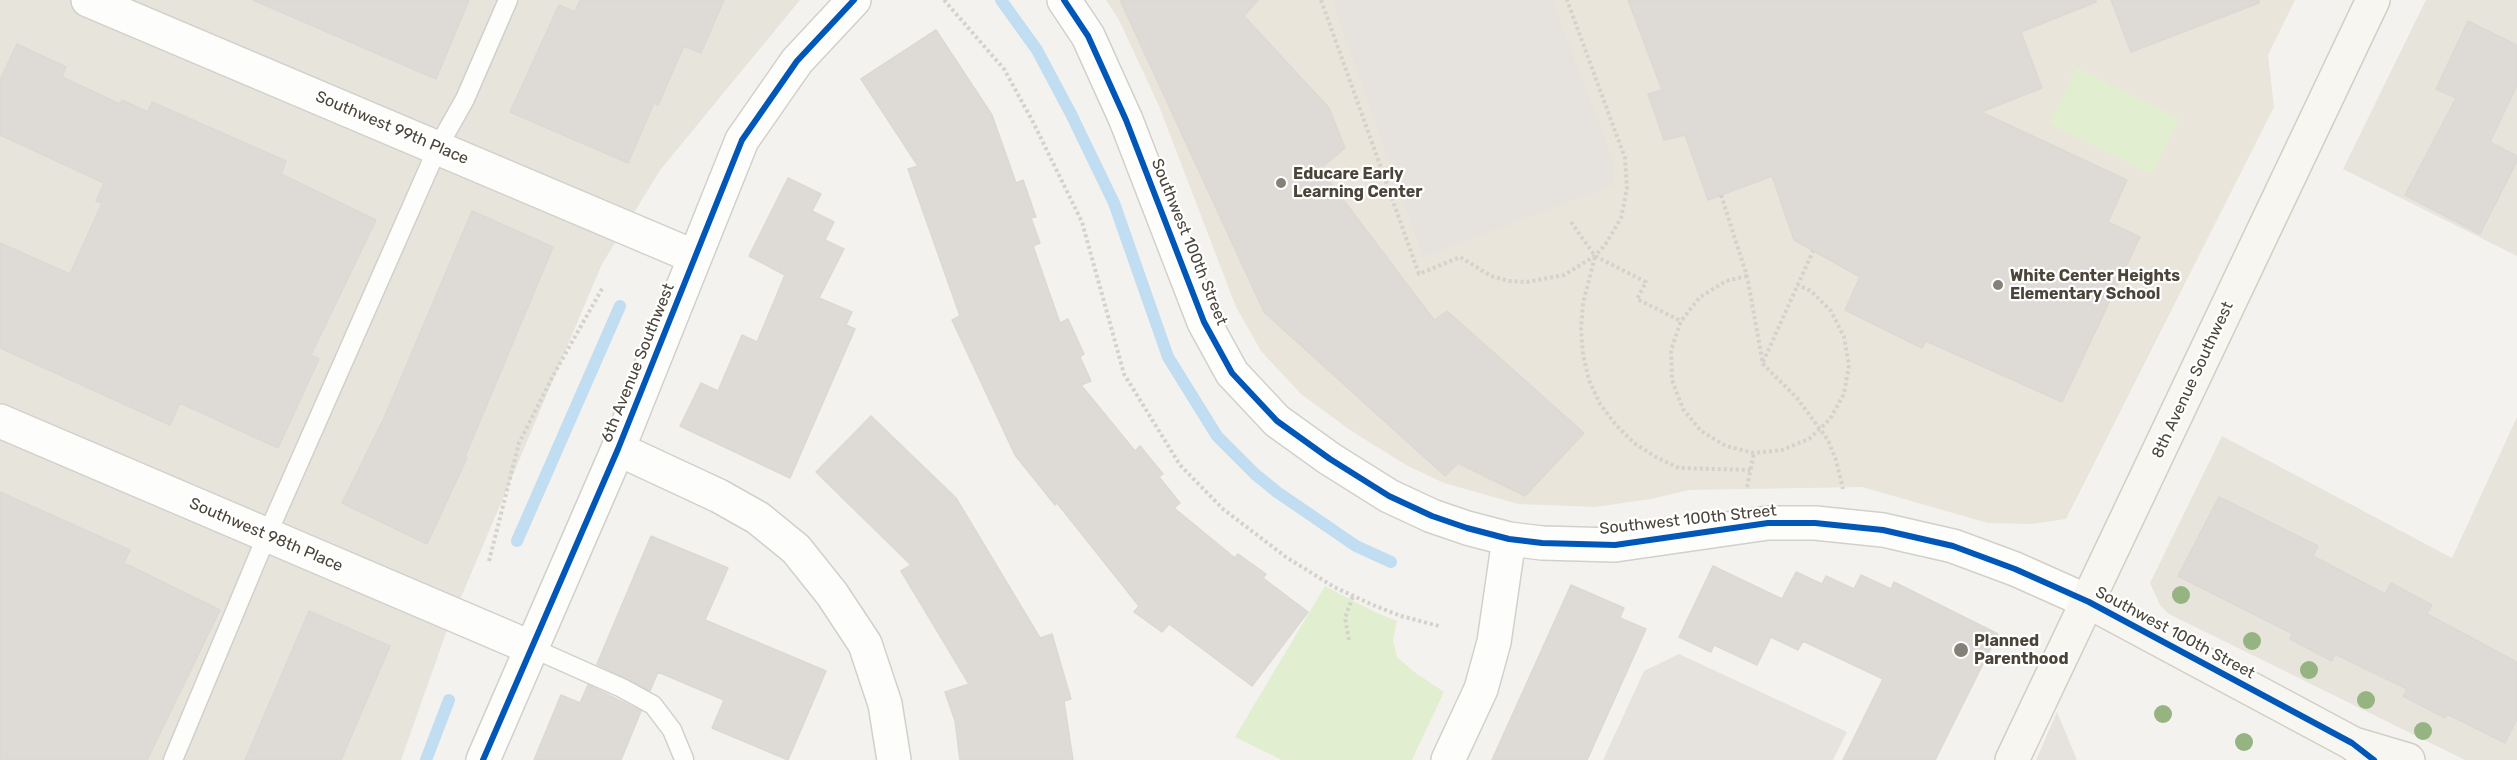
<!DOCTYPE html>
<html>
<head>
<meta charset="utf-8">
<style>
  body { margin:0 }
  canvas { display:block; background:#f4f2ee }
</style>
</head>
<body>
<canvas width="2517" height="760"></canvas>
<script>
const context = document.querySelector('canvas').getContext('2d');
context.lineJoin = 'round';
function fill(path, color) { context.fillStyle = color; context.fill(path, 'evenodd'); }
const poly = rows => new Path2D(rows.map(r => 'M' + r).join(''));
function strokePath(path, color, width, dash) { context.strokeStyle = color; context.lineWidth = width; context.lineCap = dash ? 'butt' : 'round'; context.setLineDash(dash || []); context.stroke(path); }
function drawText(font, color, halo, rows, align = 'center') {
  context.font = font + ' Rubik,sans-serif'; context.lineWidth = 4.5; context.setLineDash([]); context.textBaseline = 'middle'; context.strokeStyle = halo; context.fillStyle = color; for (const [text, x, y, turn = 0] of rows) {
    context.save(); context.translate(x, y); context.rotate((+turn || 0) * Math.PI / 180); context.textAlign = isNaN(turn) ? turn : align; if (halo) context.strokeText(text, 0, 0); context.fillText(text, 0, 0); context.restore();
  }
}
const residential = poly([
  [0,0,800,0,661,169,602,264,446,633,401,760,0,760],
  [2426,0,2517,0,2517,256,2343,169],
  [2517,417,2517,760,2465,760,2169,614,2160,605,2150,583,2222,436,2452,558]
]);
const education = poly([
  [1106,0,2295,0,2268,55,2274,107,2066,519,2032,524,1988,523,1862,487,1689,490,1651,499,1595,507,1518,504,1444,483,1406,465,1350,430,1301,394,1261,351,1236,307,1159,106,1119,20]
]);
const green = poly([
  [2076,68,2179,118,2152,174,2049,124],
  [1325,586,1377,613,1397,621,1393,640,1397,657,1413,671,1444,692,1412,760,1282,760,1235,737]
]);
const parking = poly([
  [1332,0,1552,0,1614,163,1614,185,1423,257],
  [1679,654,1847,732,1833,760,1603,760,1644,671],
  [2057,712,2077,760,2036,760]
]);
const stream = poly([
  [1001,0,1037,50,1071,114,1114,203,1168,357,1217,436,1255,474,1277,492,1356,546,1391,562],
  [517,541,620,306],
  [426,760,449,700]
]);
const building = poly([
  [253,0,469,0,436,79,253,0],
  [580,0,724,0,701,53,684,46,658,105,654,103,628,163,510,112,559,5,575,12,580,0],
  [1120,0,1258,0,1244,16,1329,108,1345,148,1320,169,1434,320,1447,311,1584,433,1525,496,1458,463,1445,476,1264,312,1120,0],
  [1628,0,2096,0,2096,2,2021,32,2042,88,1981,112,2127,180,2108,222,2140,237,2062,402,1926,341,1922,348,1845,310,1860,277,1794,240,1772,176,1708,200,1685,135,1664,140,1648,94,1662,90,1628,0],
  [2111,0,2259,0,2259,3,2131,52,2111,0],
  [2468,21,2517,45,2517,85,2490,142,2517,156,2517,161,2480,234,2405,195,2456,98,2436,89,2468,21],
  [936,30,992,115,1016,183,1023,180,1036,217,1031,218,1040,243,1033,246,1060,323,1068,319,1084,354,1080,357,1091,381,1081,385,1135,451,1140,446,1163,474,1159,477,1180,503,1174,508,1235,558,1238,554,1266,574,1263,578,1308,612,1252,686,1169,624,1162,632,1134,612,1139,606,1057,503,1055,505,1015,455,952,320,960,316,908,169,918,166,861,79,936,30],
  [17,44,66,67,62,77,120,104,122,100,148,112,152,102,286,161,281,174,376,220,311,355,319,359,278,448,180,403,170,425,0,348,0,243,70,274,102,203,96,201,104,183,0,135,0,80,17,44],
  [788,178,821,194,812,211,834,222,825,240,844,249,819,298,852,312,846,325,855,329,790,478,680,426,701,383,718,391,742,335,757,342,785,275,749,256,788,178],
  [472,211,553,247,465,457,467,458,427,544,342,503,384,418,472,211],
  [871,416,956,498,1040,638,1052,634,1071,699,1064,701,1073,760,960,760,955,721,945,692,969,684,901,571,911,565,816,472,871,416],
  [0,492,130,550,124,563,220,610,147,760,0,760,0,492],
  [2219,497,2318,546,2313,556,2385,594,2391,583,2432,605,2427,614,2517,662,2517,719,2505,743,2447,714,2445,718,2403,696,2407,689,2335,654,2332,661,2290,639,2293,634,2178,576,2219,497],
  [651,536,728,568,705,620,826,671,788,760,712,728,724,700,658,672,650,691,597,664,651,536],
  [1713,566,1782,599,1796,572,1822,584,1826,576,1854,589,1861,575,1891,589,1894,582,1998,634,1935,760,1843,760,1883,679,1803,641,1798,650,1771,637,1757,665,1714,645,1711,652,1679,637,1713,566],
  [1571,585,1624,608,1620,618,1646,629,1587,760,1492,760,1571,585],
  [309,611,390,646,341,760,245,760,309,611],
  [588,685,641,711,621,760,534,760,561,695,580,703,588,685]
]);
const path = poly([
  [944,0,1004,69,1032,120,1082,222,1124,374,1180,465,1223,509,1286,557,1334,587,1373,605,1401,616,1439,626],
  [1321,0,1419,274,1460,257,1491,276,1509,281,1527,282,1564,275,1595,256,1605,245,1621,218,1627,189,1625,158,1567,0],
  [1721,195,1747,276,1763,364,1797,398,1828,440,1836,460,1843,489],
  [1571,222,1595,256,1646,282,1637,299,1681,321],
  [1595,257,1583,303,1581,329,1583,355,1589,380,1600,404,1616,425,1634,443,1656,457,1679,468,1750,470],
  [1747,276,1726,281,1700,297,1681,321,1671,350,1672,380,1683,409,1701,431,1726,446,1754,453,1782,450,1809,439,1830,419,1844,394,1849,365,1844,337,1831,311,1811,291,1798,285],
  [1763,362,1813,251],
  [1747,487,1754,453],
  [489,561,519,443,554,374,603,287],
  [1349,640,1345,618,1353,596]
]);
const lane = poly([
  [532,648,622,688,653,705,672,730,684,759],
  [173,760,267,535,438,147,465,99,508,0]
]);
const street = poly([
  [88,0,695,257],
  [1064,0,1088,36,1126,120,1204,322,1232,373,1277,421,1330,459,1389,496,1432,516,1467,528,1509,539,1542,543,1615,545,1768,523,1815,523,1883,530,1953,546,2015,569,2089,602],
  [0,421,532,648],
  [618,449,719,496,758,518,796,549,832,594,865,644,885,704,894,760],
  [483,760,618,449,742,140,797,61,854,0],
  [1448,760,1481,689,1494,642,1509,539]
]);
const secondary = poly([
  [2089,602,2352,743,2374,760],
  [2354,744,2408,760],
  [2012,760,2373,0]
]);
const cycleway = poly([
  [1064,0,1088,36,1126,120,1204,322,1232,373,1277,421,1330,459,1389,496,1432,516,1467,528,1509,539,1542,543,1615,545,1768,523,1815,523,1883,530,1953,546,2015,569,2089,602,2352,743,2374,760],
  [483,760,618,449,742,140,797,61,854,0]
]);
const trees = [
  [2181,595],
  [2252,641],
  [2309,670],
  [2366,700],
  [2163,714],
  [2423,731],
  [2244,742]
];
const markers = [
  [1281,183,6,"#868178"],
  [1998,285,6,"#868178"],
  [1961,650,8,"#868178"]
];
const streetNames = [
  ["Southwest 99th Place",392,128,23],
  ["Southwest 100th Street",1189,242,68],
  ["6th Avenue Southwest",638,363,-68],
  ["8th Avenue Southwest",2193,380,-65],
  ["Southwest 100th Street",1688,520,-6],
  ["Southwest 98th Place",266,535,23],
  ["Southwest 100th Street",2175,633,28]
];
const poiNames = [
  ["Educare Early",1293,174],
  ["Learning Center",1293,192],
  ["White Center Heights",2010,276],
  ["Elementary School",2010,294],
  ["Planned",1974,641],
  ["Parenthood",1974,659]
];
fill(residential, '#e7e4dc');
fill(education, '#eae5da');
fill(green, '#e1eecf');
fill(parking, '#e6e3df');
strokePath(stream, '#c0ddf1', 12);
fill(building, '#dedbd6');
strokePath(building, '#dcd9d4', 1.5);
strokePath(lane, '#d2d0cb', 21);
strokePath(street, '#d2d0cb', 36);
strokePath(secondary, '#d3cfc5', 36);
strokePath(path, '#d3d2cc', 4, [3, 3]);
strokePath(lane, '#fdfdfc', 18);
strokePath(street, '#fdfdfc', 33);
strokePath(secondary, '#f7f6f1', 33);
strokePath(cycleway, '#0057b8', 6);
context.fillStyle = '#96b382';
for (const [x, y] of trees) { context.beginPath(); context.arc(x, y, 9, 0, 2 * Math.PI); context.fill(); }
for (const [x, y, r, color] of markers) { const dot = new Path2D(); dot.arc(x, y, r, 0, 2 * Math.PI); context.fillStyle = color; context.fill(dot); strokePath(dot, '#fff', 2); }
drawText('16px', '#4b4439', '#fff', streetNames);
drawText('bold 16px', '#4b4439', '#fff', poiNames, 'left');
</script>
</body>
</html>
